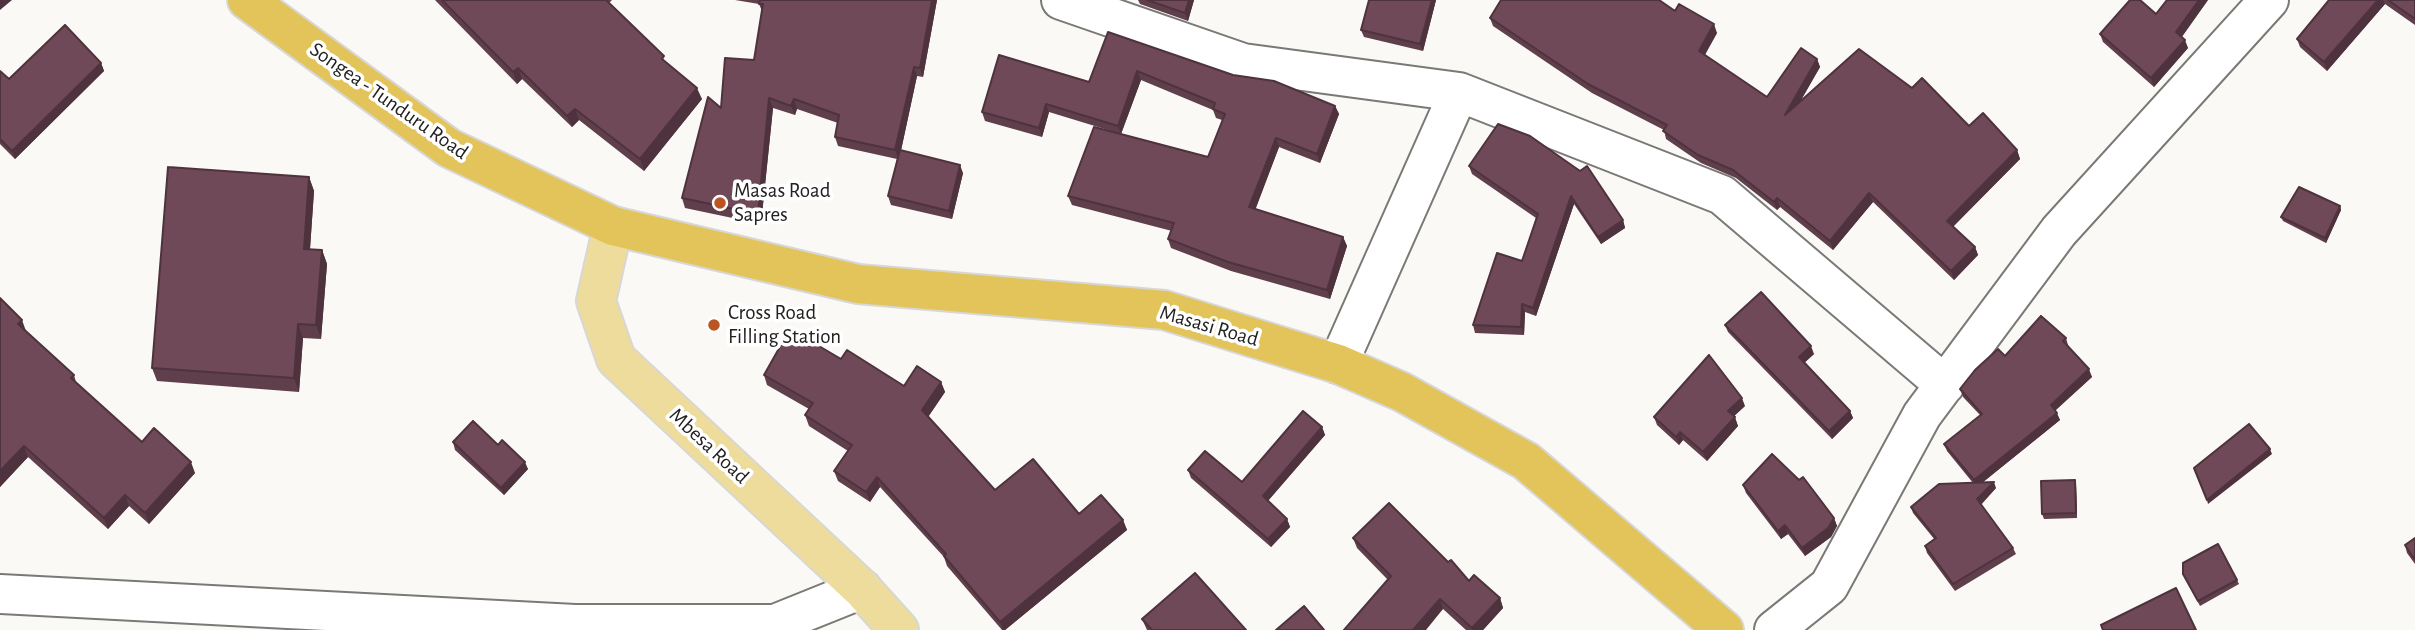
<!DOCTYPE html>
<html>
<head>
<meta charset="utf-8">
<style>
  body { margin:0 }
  canvas { display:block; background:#fbf9f5 }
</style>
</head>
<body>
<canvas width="2415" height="630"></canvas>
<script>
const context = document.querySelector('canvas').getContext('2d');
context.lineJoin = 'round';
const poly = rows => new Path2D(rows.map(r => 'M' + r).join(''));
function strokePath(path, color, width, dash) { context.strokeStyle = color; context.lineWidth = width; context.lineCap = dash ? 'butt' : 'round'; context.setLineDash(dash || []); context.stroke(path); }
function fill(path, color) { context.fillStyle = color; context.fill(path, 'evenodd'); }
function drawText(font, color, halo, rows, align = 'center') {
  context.font = font + ' "Alegreya Sans",sans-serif'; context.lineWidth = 7; context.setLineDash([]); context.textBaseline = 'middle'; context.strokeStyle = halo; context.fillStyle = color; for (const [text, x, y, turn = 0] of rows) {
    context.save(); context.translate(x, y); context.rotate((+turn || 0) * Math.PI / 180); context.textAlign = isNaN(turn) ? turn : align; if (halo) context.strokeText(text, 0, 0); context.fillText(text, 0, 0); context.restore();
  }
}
const minor = poly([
  [1061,0,1243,63,1459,92,1722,195,1945,385],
  [1338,364,1459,92],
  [0,594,575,624,775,624,862,589],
  [1774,630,1829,586,1922,415,2059,231,2269,0]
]);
const major = poly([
  [613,226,596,301,616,359,862,589,899,630]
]);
const highway = poly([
  [247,0,449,148,613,226,858,284,1164,310,1338,364,1402,392,1526,461,1724,630]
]);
const wall = poly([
  [435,0,612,0,609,3,702,99,644,171,579,120,572,127,522,79,517,84],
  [735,0,937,0,923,77,917,76,901,150,963,173,952,219,891,205,888,196,897,159,838,146,835,137,838,123,797,109,795,115,773,108,761,224,685,208,682,198,754,60,762,11,759,4],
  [1138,0,1194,0,1188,21,1140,4],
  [1369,0,1436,0,1423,51,1364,37,1361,30],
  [2208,0,2182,37,2188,48,2154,87,2103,42,2100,34,2156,14],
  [2329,0,2415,0,2415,25,2385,4,2327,71,2300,47,2297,39],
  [1675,11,1717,33,1705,55,1767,97,1817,59,1820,67,1801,100,1912,88,1969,126,2017,150,2020,159,1953,226,1975,247,1978,255,1954,280,1873,202,1833,250,1780,207,1777,210,1736,178,1701,163,1666,139,1664,130,1592,93,1493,26,1490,18],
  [1108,32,1233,75,1335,106,1339,114,1320,163,1279,147,1255,209,1343,237,1347,246,1330,299,1231,271,1171,248,1168,239,1172,231,1072,205,1068,196,1208,157,1222,120,1216,118,1213,110,1141,80,1121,134,1049,112,1042,137,985,121,982,112,1089,82],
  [101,63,104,71,15,159,0,144,0,71,9,79],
  [1498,124,1623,220,1625,228,1601,244,1574,204,1536,316,1525,312,1524,335,1475,333,1473,325,1522,261,1536,218,1472,174,1469,166],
  [309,177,314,191,310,249,322,250,327,264,321,339,303,338,299,392,157,381,152,368],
  [2340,206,2341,210,2326,243,2283,221,2281,217],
  [0,298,26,331,74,375,76,382,142,442,195,473,149,524,129,506,108,529,28,457,0,487],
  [1725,325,1814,354,1804,363,1850,411,1853,418,1832,439,1728,332],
  [2066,338,2068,345,2067,346,2092,377,2055,411,2060,420,1983,482,1996,488,1981,504,2013,548,2016,554,1955,591,1927,553,1925,546,1935,540,1913,513,1911,507,1973,483,1947,451,1944,444,1980,415,1963,397,1960,389,2005,356],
  [841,359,904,386,941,382,945,392,928,417,995,490,1079,514,1123,520,1127,530,1005,630,1002,630,947,566,944,557,880,487,870,502,838,481,834,471,848,451,809,426,805,415,809,409,767,385,764,375],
  [1745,406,1734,416,1738,426,1707,461,1683,440,1679,445,1657,425,1654,417],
  [1322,427,1325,435,1268,501,1287,519,1290,527,1271,547,1191,478,1188,470,1242,482],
  [453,442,498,445,528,469,504,495,455,450],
  [2075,480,2076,484,2077,518,2044,519,2042,514],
  [1743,485,1834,518,1837,526,1831,537,1805,556,1788,534,1781,539,1746,493],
  [1353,538,1448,562,1469,581,1500,598,1503,608,1483,630,1466,630,1443,609,1388,580,1357,548],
  [2415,538,2415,564,2407,553,2405,545],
  [2183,574,2237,580,2239,584,2200,606],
  [1142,619,1246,630,1147,630]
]);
const shadedWall = poly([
  [0,0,12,0,0,10],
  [932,0,937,0,923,77,920,68],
  [1189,0,1194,0,1188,21,1185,13],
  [1432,0,1436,0,1423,51,1420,44],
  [2199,0,2208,0,2179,40,2176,32],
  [2378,0,2383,0,2385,4,2327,71,2324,62],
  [1714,24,1717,33,1702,59,1699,51],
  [2185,40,2188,48,2154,87,2151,78],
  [1817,59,1820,67,1788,123,1785,115],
  [101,63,104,71,15,159,12,151],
  [914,67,917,76,899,160,895,150],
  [518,68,522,79,517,84,513,72],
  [1137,71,1141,80,1121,134,1118,126],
  [697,88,702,99,644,171,640,159],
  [769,98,773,108,761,224,758,214],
  [794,99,797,109,795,115,791,106],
  [1046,104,1049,112,1042,137,1039,128],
  [1335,106,1339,114,1320,163,1317,154],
  [575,109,579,120,572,127,567,116],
  [1276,138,1279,147,1253,216,1249,207],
  [2017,150,2020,159,1951,229,1947,221],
  [960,165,963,173,952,219,949,211],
  [309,177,314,191,309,263,304,249],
  [1869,193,1873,202,1833,250,1830,241],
  [1571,196,1574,204,1536,316,1533,308],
  [1777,198,1780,207,1777,210,1774,202],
  [2340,206,2341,210,2326,243,2325,238],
  [1623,220,1625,228,1601,244,1598,237],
  [1343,237,1347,246,1330,299,1327,290],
  [1975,247,1978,255,1954,280,1951,271],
  [322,250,327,264,321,339,316,325],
  [1522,304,1525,312,1524,335,1521,327],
  [22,320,26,331,22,335,18,324],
  [298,324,303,338,299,392,294,378],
  [1811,346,1814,354,1802,365,1799,357],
  [2089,369,2092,377,2053,412,2051,405],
  [941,382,945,392,926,420,922,410],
  [1742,398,1745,406,1731,419,1728,411],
  [1850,411,1853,418,1832,439,1829,431],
  [2057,413,2060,420,1977,487,1974,480],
  [1735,417,1738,426,1707,461,1703,452],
  [1322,427,1325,435,1265,504,1263,496],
  [1680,432,1683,440,1679,445,1676,437],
  [24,446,28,457,0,487,0,471],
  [2270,449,2272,454,2208,504,2207,500],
  [191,462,195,473,149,524,145,513],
  [525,462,528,469,504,495,501,488],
  [877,477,880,487,870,502,866,492],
  [2075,480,2076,484,2077,518,2076,513],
  [1994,482,1996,488,1980,506,1977,499],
  [125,495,129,506,108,529,104,518],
  [1834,518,1837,526,1831,537,1805,556,1802,548],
  [1287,519,1290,527,1271,547,1268,539],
  [1123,520,1127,530,1005,630,1003,630,1000,622],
  [1785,525,1788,534,1781,539,1778,531],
  [1500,598,1503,608,1483,630,1472,630,1472,628],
  [1440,599,1443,609,1426,630,1413,630]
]);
const building = poly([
  [442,0,606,0,664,56,662,59,697,88,640,159,575,109,567,116,518,68,513,72,442,0],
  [760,0,932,0,920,68,914,67,895,150,835,137,839,115,794,99,791,106,769,98,758,214,682,198,708,97,721,108,725,58,754,60,763,4,759,4,760,0],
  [1147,0,1189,0,1185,13,1147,0],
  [1369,0,1432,0,1420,44,1361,30,1369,0],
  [1501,0,1659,0,1675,11,1679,4,1714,24,1699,51,1767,97,1801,48,1817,59,1785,115,1859,49,1912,88,1922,78,1969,126,1983,113,2017,150,1947,221,1975,247,1951,271,1869,193,1830,241,1777,198,1774,202,1733,170,1698,155,1663,131,1667,125,1588,84,1490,18,1501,0],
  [2130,0,2140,0,2156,14,2167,0,2199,0,2176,32,2185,40,2151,78,2100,34,2130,0],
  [2329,0,2378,0,2324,62,2297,39,2329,0],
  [2388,0,2415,0,2415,19,2388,0],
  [65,25,101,63,12,151,0,139,0,71,9,79,65,25],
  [1108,32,1233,75,1274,81,1335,106,1317,154,1276,138,1249,207,1343,237,1327,290,1228,262,1168,239,1174,223,1068,196,1094,127,1208,157,1225,114,1213,109,1215,103,1137,71,1118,126,1046,104,1039,128,982,112,999,55,1089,82,1108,32],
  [1498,124,1530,136,1580,171,1587,166,1623,220,1598,237,1571,196,1533,308,1522,304,1521,327,1473,325,1497,253,1522,261,1538,214,1469,166,1498,124],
  [900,150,960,165,949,211,888,196,900,150],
  [168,167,309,177,304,249,322,250,316,325,298,324,294,378,152,368,168,167],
  [2299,187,2340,206,2325,238,2281,217,2299,187],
  [1761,292,1811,346,1799,357,1850,411,1829,431,1725,325,1761,292],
  [0,298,22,320,18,324,74,375,71,378,142,442,154,428,191,462,145,513,125,495,104,518,24,446,0,471,0,298],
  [2041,316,2066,338,2063,341,2089,369,2051,405,2057,413,1974,480,1944,444,1982,414,1960,389,1975,370,1998,349,2005,356,2041,316],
  [790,329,841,359,847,350,904,386,917,366,941,382,922,410,995,490,1033,459,1079,514,1101,495,1123,520,1000,622,944,556,946,554,877,477,866,492,834,471,852,445,805,415,813,403,764,375,790,329],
  [1709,355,1742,398,1728,411,1735,417,1703,452,1680,432,1676,437,1654,417,1709,355],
  [1303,411,1322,427,1263,496,1287,519,1268,539,1188,470,1205,451,1242,482,1303,411],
  [473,421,498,445,502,440,525,462,501,488,453,442,473,421],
  [2249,424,2270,449,2207,500,2194,468,2249,424],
  [1772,454,1799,480,1803,477,1834,518,1828,528,1802,548,1785,525,1778,531,1743,485,1772,454],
  [2075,480,2076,513,2042,514,2041,481,2075,480],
  [1994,482,1977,499,2013,548,1953,584,1925,546,1936,538,1911,507,1939,484,1994,482],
  [1389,503,1448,562,1451,560,1469,581,1474,575,1500,598,1472,628,1440,599,1413,630,1344,630,1391,576,1353,538,1389,503],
  [2415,538,2415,560,2405,545,2415,538],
  [2218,544,2237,580,2198,601,2183,574,2183,563,2218,544],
  [1195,573,1246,630,1152,630,1142,619,1195,573],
  [2176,588,2196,630,2103,630,2101,625,2176,588],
  [1304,606,1324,630,1276,630,1304,606]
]);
const markers = [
  [720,203,7,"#ba5523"],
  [714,325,7,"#ba5523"]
];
const streetNames = [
  ["Songea - Tunduru Road",389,101,35],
  ["Masasi Road",1209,326,16],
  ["Mbesa Road",709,446,43]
];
const poiNames = [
  ["Masas Road",734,191],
  ["Sapres",734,215],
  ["Cross Road",728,313],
  ["Filling Station",728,337]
];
strokePath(minor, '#7b7976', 42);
strokePath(major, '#d7d7d7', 42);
strokePath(highway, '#d7d7d7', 42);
strokePath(minor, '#fff', 38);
strokePath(major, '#eedc9c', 38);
strokePath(highway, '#e3c45a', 38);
fill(wall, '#603f4c');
fill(shadedWall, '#4e333e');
fill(building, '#704958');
strokePath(building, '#4e333e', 2);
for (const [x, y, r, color] of markers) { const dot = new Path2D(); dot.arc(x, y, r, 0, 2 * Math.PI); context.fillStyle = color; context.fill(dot); strokePath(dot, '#fff', 2.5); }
drawText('21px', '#232221', '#fff', streetNames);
drawText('21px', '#232221', '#fff', poiNames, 'left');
</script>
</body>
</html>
